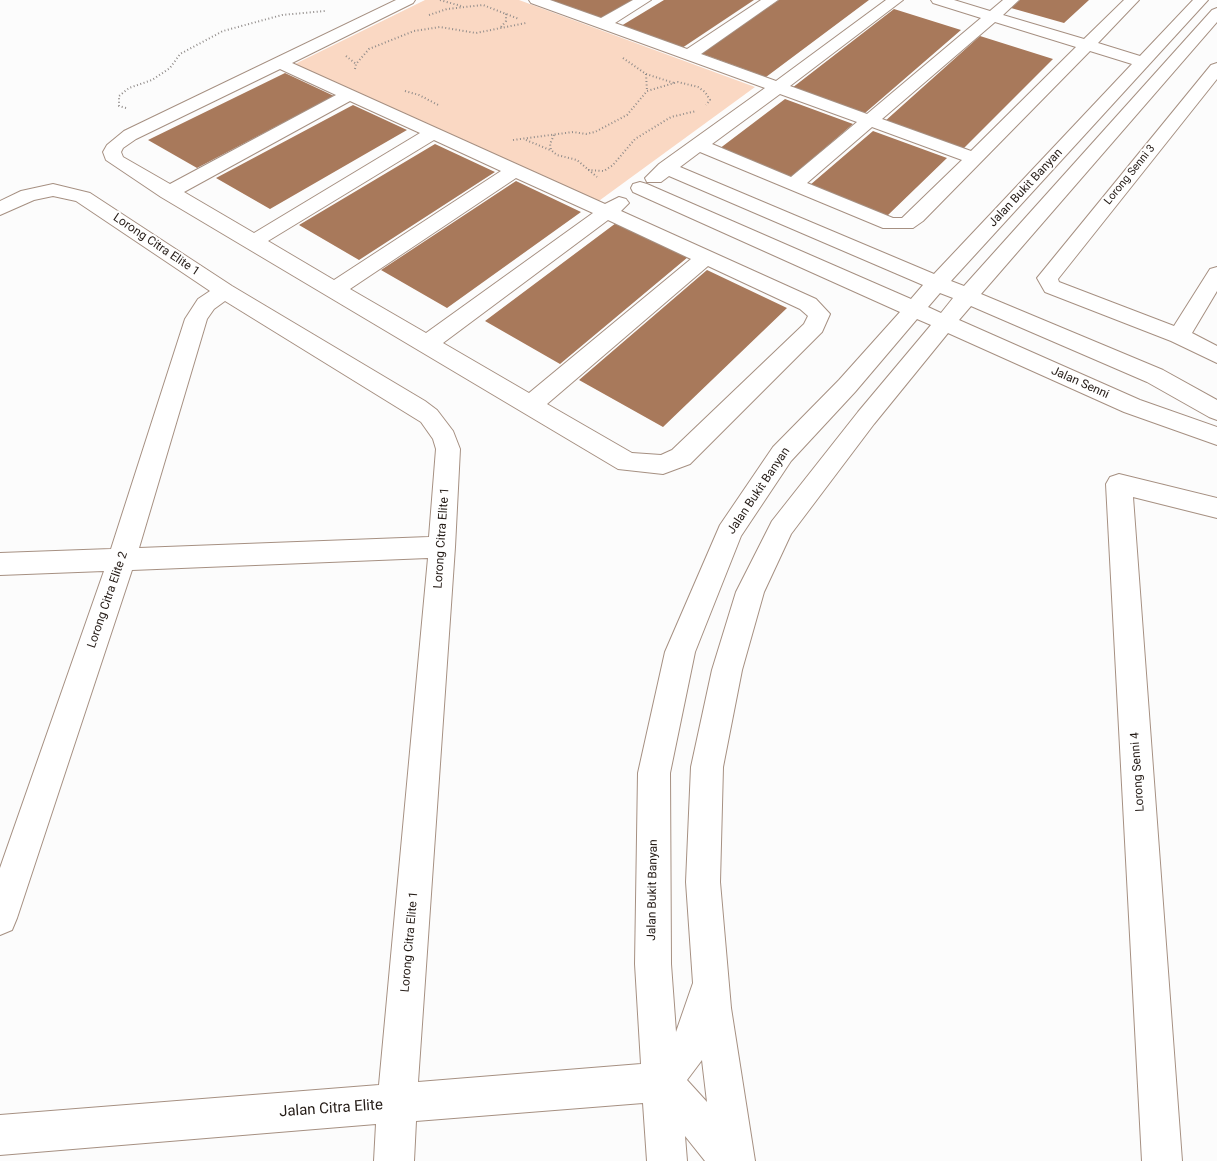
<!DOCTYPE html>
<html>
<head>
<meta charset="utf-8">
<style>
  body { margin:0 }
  canvas { display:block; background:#fcfcfc }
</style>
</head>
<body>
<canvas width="1217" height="1161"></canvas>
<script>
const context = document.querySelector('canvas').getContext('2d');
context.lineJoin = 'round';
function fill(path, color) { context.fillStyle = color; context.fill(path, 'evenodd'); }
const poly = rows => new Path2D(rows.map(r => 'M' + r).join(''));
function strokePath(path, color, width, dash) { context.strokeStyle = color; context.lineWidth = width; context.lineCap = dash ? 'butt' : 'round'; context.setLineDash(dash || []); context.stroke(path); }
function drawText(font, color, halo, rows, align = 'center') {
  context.font = font + ' Roboto,sans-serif'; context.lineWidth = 4; context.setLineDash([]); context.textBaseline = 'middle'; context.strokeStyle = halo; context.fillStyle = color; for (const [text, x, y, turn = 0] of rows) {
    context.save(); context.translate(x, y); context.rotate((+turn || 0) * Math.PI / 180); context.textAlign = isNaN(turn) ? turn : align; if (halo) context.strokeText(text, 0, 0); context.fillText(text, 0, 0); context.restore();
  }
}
const green = poly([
  [425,0,519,0,755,87,596,203,295,64]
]);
const building = poly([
  [551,0,636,0,604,19],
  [664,0,754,0,682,48,621,26],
  [779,0,869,0,766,77,700,53],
  [1020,0,1089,0,1064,23,1011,8],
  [894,9,961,30,865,113,792,88],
  [980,36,1053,59,962,150,884,122],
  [285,73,334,96,197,168,148,140],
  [785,99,853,124,790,178,719,149],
  [353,105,407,130,270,209,216,178],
  [873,131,947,158,887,216,810,185],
  [435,144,495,172,359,260,299,225],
  [516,181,581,212,447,308,381,270],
  [616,223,688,257,560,364,485,321],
  [707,270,787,308,663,427,579,380]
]);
const path = poly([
  [440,0,461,6],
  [429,15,447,9,483,5,519,19],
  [501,27,506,21,506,13],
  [346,56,356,64],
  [623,58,646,74,674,83],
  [355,69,356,64,369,49,414,31,440,27,476,33,526,23],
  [646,74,647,91],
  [405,91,419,95,440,106],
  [126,108,119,106,119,96,129,88,152,80,170,68,180,54,223,31,282,15,325,11],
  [554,135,550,144,551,150,557,155,577,160,597,177],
  [513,140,573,132,586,134,595,132,627,115,647,91,678,82,698,87,705,92,710,100,706,105],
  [526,140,550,150],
  [588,170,604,171,613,165,635,139,671,117,696,111]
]);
const minor = poly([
  [396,0,415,0,413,3,292,63,605,204,619,197,626,199,629,203,621,211,816,299,830,314,822,332,690,464,663,474,618,469,161,197,106,160,103,152,107,145,124,131,396,0],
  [280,69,336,95,170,184,123,157,121,152,123,148,136,139,280,69],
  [350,101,420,133,254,233,184,192,350,101],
  [434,140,501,171,334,280,268,241,434,140],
  [516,178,593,213,426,333,350,289,516,178],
  [608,220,691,259,529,393,443,343,608,220],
  [708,266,800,309,808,316,804,324,672,450,661,455,632,453,547,404,708,266],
  [529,0,550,0,601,18,633,0,651,0,615,23,687,49,761,0,778,0,701,54,776,81,886,0,903,0,790,86,867,114,981,18,933,3,931,0,954,0,990,11,1003,0,1019,0,1003,15,1084,39,1124,0,1139,0,1098,43,1140,56,1193,0,1208,0,951,281,964,286,1212,10,1217,8,1217,22,981,294,1163,370,1217,400,1217,420,1209,417,1147,382,971,306,959,320,1140,400,1217,427,1217,445,1124,412,948,333,874,424,791,534,764,592,742,670,723,767,720,882,731,1008,755,1161,705,1161,685,1136,687,1161,647,1161,643,1103,416,1121,414,1161,374,1161,376,1124,0,1155,0,1115,379,1085,428,558,132,570,17,918,12,930,0,935,0,868,104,571,0,575,0,553,111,549,185,319,198,299,210,291,76,201,53,196,34,200,0,215,0,201,21,191,53,184,90,193,232,286,425,401,437,410,453,431,460,449,455,547,418,1082,641,1064,635,964,638,773,665,652,720,525,773,447,839,380,900,312,633,192,631,188,633,184,640,182,647,184,911,299,923,285,669,176,661,182,647,182,645,178,659,164,765,88,531,3,529,0],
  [995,22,1076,47,971,151,882,119,995,22],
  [1090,51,1132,64,934,274,680,167,700,152,883,228,913,228,923,221,1090,51],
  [780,94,857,122,791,177,712,144,780,94],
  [872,127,962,160,902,218,893,218,807,183,872,127],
  [940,293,953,298,941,313,928,307,940,293],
  [225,301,421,422,433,439,436,449,429,537,139,548,207,319,214,309,225,301],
  [917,319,931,325,858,412,772,521,736,592,712,670,691,767,686,882,693,983,676,1032,671,964,670,773,695,652,741,536,791,461,855,392,917,319],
  [702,1060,707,1102,687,1080,702,1060],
  [1217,63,1217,79,1058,279,1059,282,1174,326,1210,269,1217,267,1217,291,1192,333,1217,346,1217,363,1171,341,1045,292,1037,278,1211,65,1217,63],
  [1119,474,1217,498,1217,518,1133,497,1182,1161,1142,1161,1106,484,1110,477,1119,474]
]);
const farStreetnames = [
  ["Lorong Senni 3",1130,175,-51]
];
const streetNames = [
  ["Jalan Bukit Banyan",1026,188,-47],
  ["Lorong Citra Elite 1",156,245,34],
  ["Jalan Senni",1080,383,24],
  ["Jalan Bukit Banyan",759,491,-56],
  ["Lorong Citra Elite 1",442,538,-86],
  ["Lorong Citra Elite 2",108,600,-71],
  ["Lorong Senni 4",1138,772,-94],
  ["Jalan Bukit Banyan",653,890,-89],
  ["Lorong Citra Elite 1",410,942,-85]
];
const nearStreetnames = [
  ["Jalan Citra Elite",331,1109,-4]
];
fill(green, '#fad8c3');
fill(building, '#a8795b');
strokePath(minor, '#a69082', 2);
strokePath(path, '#918c8a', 2, [1, 2.5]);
fill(minor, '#fff');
drawText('11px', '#241b16', '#fff', farStreetnames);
drawText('12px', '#241b16', '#fff', streetNames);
drawText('15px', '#241b16', '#fff', nearStreetnames);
</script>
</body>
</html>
